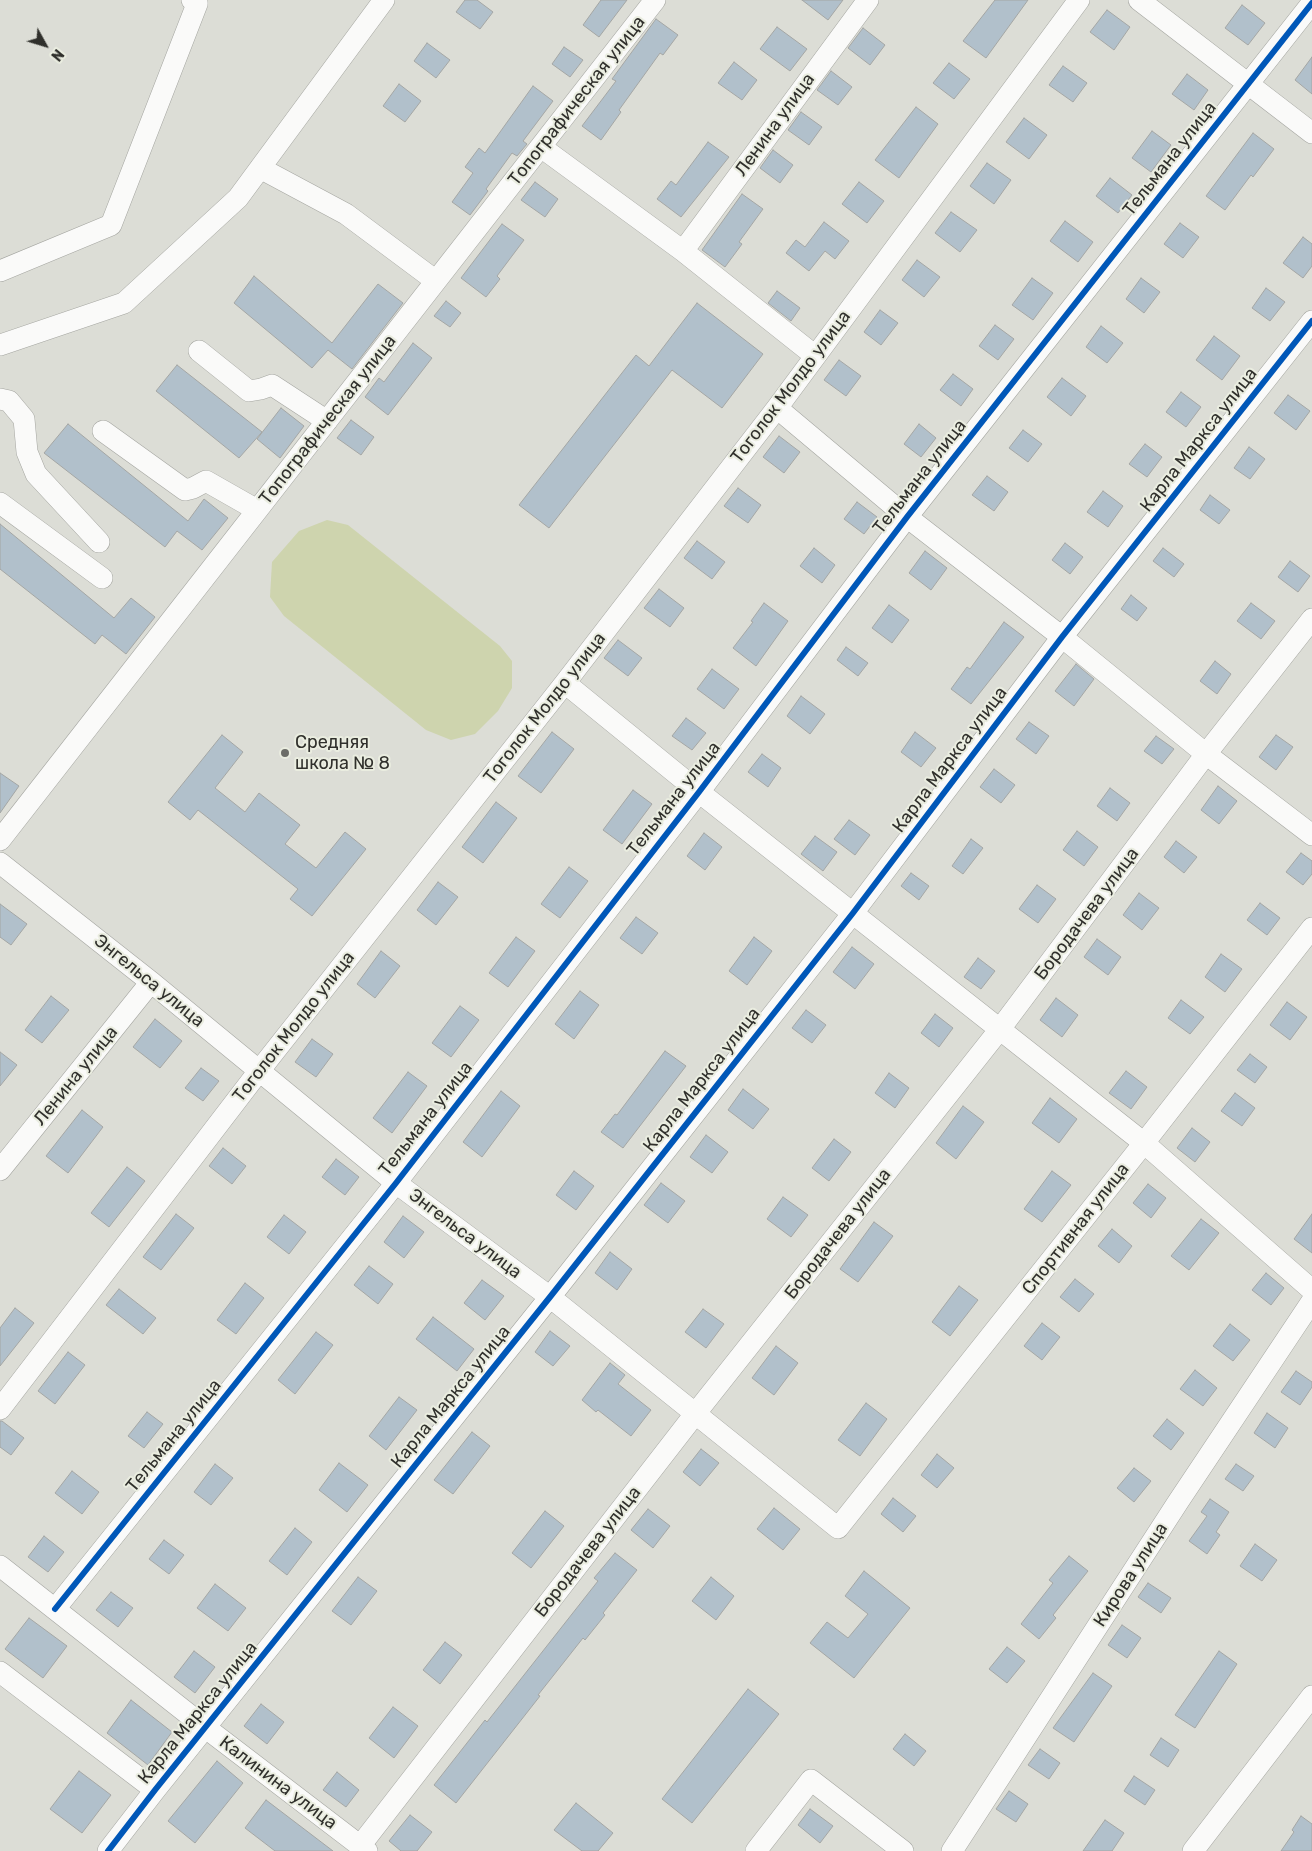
<!DOCTYPE html>
<html>
<head>
<meta charset="utf-8">
<style>
  body { margin:0 }
  #map { position:relative; width:1312px; height:1851px; overflow:hidden; background:#dcddd6; font-family:Rubik,sans-serif }
  canvas { display:block }
  .north { position:absolute; left:20px; top:20px; width:50px; height:50px; -webkit-text-stroke:4px #eaede0; paint-order:stroke; rotate:129deg; font-size:14px; font-weight:700; line-height:20px; text-align:center; color:#30302c }
  .north::after { content:''; display:block; margin:auto; width:18px; height:22px; background:#30302c; clip-path:polygon(50% 0,100% 100%,50% 72%,0 100%) }
</style>
</head>
<body>
<div id="map">
<canvas width="1312" height="1851"></canvas>
<div class="north">N</div>
</div>
<script>
const context = document.querySelector('canvas').getContext('2d');
context.lineJoin = 'round';
function fill(path, color) { context.fillStyle = color; context.fill(path, 'evenodd'); }
const poly = rows => new Path2D(rows.map(r => 'M' + r).join(''));
function strokePath(path, color, width, dash) { context.strokeStyle = color; context.lineWidth = width; context.lineCap = dash ? 'butt' : 'round'; context.setLineDash(dash || []); context.stroke(path); }
function drawText(font, color, halo, rows, align = 'center') {
  context.font = font + ' Rubik,sans-serif'; context.lineWidth = 4; context.setLineDash([]); context.textBaseline = 'middle'; context.strokeStyle = halo; context.fillStyle = color; for (const [text, x, y, turn = 0] of rows) {
    context.save(); context.translate(x, y); context.rotate((+turn || 0) * Math.PI / 180); context.textAlign = isNaN(turn) ? turn : align; if (halo) context.strokeText(text, 0, 0); context.fillText(text, 0, 0); context.restore();
  }
}
const green = poly([
  [327,520,348,525,500,646,512,661,512,688,498,711,475,734,451,740,426,730,284,616,270,597,272,562,299,531]
]);
const building = poly([
  [465,0,477,0,493,12,480,29,456,12,465,0],
  [601,0,627,0,599,37,583,25,601,0],
  [802,0,843,0,828,20,802,0],
  [995,0,1028,0,986,58,963,41,995,0],
  [1242,5,1265,23,1248,45,1225,28,1242,5],
  [1107,10,1130,27,1114,50,1090,32,1107,10],
  [656,19,678,35,663,55,660,53,619,110,621,112,601,140,582,126,616,81,612,79,656,19],
  [777,27,807,49,790,71,760,49,777,27],
  [863,28,885,45,870,65,848,48,863,28],
  [427,43,450,60,436,78,414,61,427,43],
  [564,47,583,60,570,77,552,64,564,47],
  [1312,57,1312,94,1295,80,1312,57],
  [734,62,757,80,742,100,718,83,734,62],
  [949,63,970,79,954,99,933,83,949,63],
  [1063,66,1087,83,1073,102,1049,85,1063,66],
  [831,71,852,87,838,105,817,90,831,71],
  [1187,74,1208,90,1194,110,1172,94,1187,74],
  [399,84,421,101,405,122,383,106,399,84],
  [533,86,553,101,523,141,527,144,517,156,512,153,486,189,488,191,470,215,452,202,473,173,465,167,479,148,485,153,533,86],
  [916,107,938,124,899,178,875,160,916,107],
  [801,112,822,127,809,145,788,130,801,112],
  [1024,118,1047,135,1029,159,1006,142,1024,118],
  [1152,131,1171,145,1151,172,1132,158,1152,131],
  [1253,133,1274,149,1253,177,1251,175,1225,210,1206,196,1253,133],
  [708,142,729,157,681,217,657,199,671,181,676,185,708,142],
  [773,150,793,165,780,183,760,168,773,150],
  [987,163,1011,180,994,204,970,186,987,163],
  [1110,178,1132,195,1118,213,1096,196,1110,178],
  [535,182,558,199,545,217,521,200,535,182],
  [859,182,884,201,867,223,842,204,859,182],
  [742,194,763,209,739,242,742,244,725,267,702,250,742,194],
  [951,212,977,230,960,252,935,233,951,212],
  [1065,221,1093,242,1078,262,1050,241,1065,221],
  [824,222,849,241,835,259,825,251,809,271,786,253,796,240,805,247,824,222],
  [1180,223,1199,237,1183,258,1164,244,1180,223],
  [502,224,524,240,497,276,500,279,486,297,461,278,502,224],
  [1303,237,1312,244,1312,266,1303,278,1283,263,1303,237],
  [917,260,940,277,924,297,902,280,917,260],
  [254,276,332,343,378,284,403,303,352,369,328,350,312,368,234,303,254,276],
  [1032,278,1053,293,1033,320,1012,305,1032,278],
  [1141,278,1160,292,1144,313,1126,299,1141,278],
  [1266,288,1285,302,1270,321,1252,308,1266,288],
  [777,291,800,308,791,321,768,303,777,291],
  [446,301,461,313,450,327,434,316,446,301],
  [697,303,763,354,722,408,672,370,549,528,519,505,636,355,649,366,697,303],
  [880,310,898,323,881,345,864,332,880,310],
  [995,325,1014,339,998,360,979,346,995,325],
  [1101,326,1123,343,1107,363,1086,347,1101,326],
  [1214,336,1240,356,1222,380,1196,360,1214,336],
  [413,343,432,358,388,415,365,397,379,378,384,382,413,343],
  [839,360,861,376,846,396,824,380,839,360],
  [177,365,262,432,239,458,156,391,177,365],
  [953,374,973,389,961,406,940,390,953,374],
  [1062,378,1086,396,1071,416,1047,397,1062,378],
  [1181,392,1201,407,1186,427,1166,412,1181,392],
  [1288,395,1310,411,1296,430,1274,413,1288,395],
  [281,408,304,426,280,458,257,439,281,408],
  [351,420,374,437,361,455,337,438,351,420],
  [68,424,188,521,204,499,228,518,202,550,177,531,165,547,44,453,68,424],
  [919,424,936,438,921,457,904,444,919,424],
  [1023,430,1042,444,1028,462,1009,448,1023,430],
  [779,436,800,452,784,473,763,457,779,436],
  [1145,444,1162,457,1147,477,1129,464,1145,444],
  [1249,447,1265,459,1250,479,1234,468,1249,447],
  [987,476,1008,492,994,511,972,495,987,476],
  [738,488,761,505,748,523,724,506,738,488],
  [1103,491,1123,506,1108,527,1087,512,1103,491],
  [1210,495,1230,510,1219,524,1200,510,1210,495],
  [857,502,877,517,864,534,844,519,857,502],
  [0,524,114,618,131,598,155,617,126,654,102,635,95,644,0,569,0,524],
  [697,541,725,562,712,579,684,558,697,541],
  [1065,543,1083,557,1070,574,1052,560,1065,543],
  [814,548,835,565,822,583,800,566,814,548],
  [1163,548,1184,564,1174,577,1153,561,1163,548],
  [925,551,947,568,931,590,909,573,925,551],
  [1290,561,1310,576,1298,592,1278,577,1290,561],
  [659,589,684,608,670,627,644,608,659,589],
  [1131,595,1147,608,1137,621,1121,609,1131,595],
  [764,603,788,621,756,666,733,648,753,622,751,621,764,603],
  [1251,603,1275,621,1261,639,1237,621,1251,603],
  [889,605,909,620,892,643,872,628,889,605],
  [1004,622,1024,637,971,704,951,689,967,667,970,669,1004,622],
  [618,640,642,658,628,676,604,658,618,640],
  [846,647,868,663,858,676,837,660,846,647],
  [1215,661,1231,674,1217,694,1200,681,1215,661],
  [1076,664,1094,679,1074,706,1055,691,1076,664],
  [712,669,739,689,724,709,697,689,712,669],
  [801,696,825,714,810,734,787,716,801,696],
  [686,718,706,733,692,750,672,736,686,718],
  [1029,722,1049,736,1036,754,1016,739,1029,722],
  [552,732,574,749,541,793,518,776,552,732],
  [915,732,936,748,921,767,901,752,915,732],
  [222,735,243,752,215,788,245,812,259,793,300,825,285,844,316,868,345,832,366,849,312,916,290,899,298,889,198,810,190,820,168,802,222,735],
  [1276,735,1293,747,1276,770,1259,757,1276,735],
  [1156,736,1174,749,1162,764,1144,751,1156,736],
  [762,754,781,768,768,787,748,772,762,754],
  [994,769,1015,785,1001,803,980,787,994,769],
  [0,773,19,786,0,813,0,773],
  [1218,786,1237,801,1219,824,1201,810,1218,786],
  [1110,788,1130,803,1117,821,1097,806,1110,788],
  [633,790,652,804,622,844,603,830,633,790],
  [496,802,517,818,483,863,462,847,496,802],
  [849,820,870,835,855,855,834,839,849,820],
  [1077,831,1098,847,1084,866,1063,850,1077,831],
  [704,833,722,847,705,870,687,856,704,833],
  [815,836,837,852,823,871,801,854,815,836],
  [971,839,983,848,963,874,952,866,971,839],
  [1176,841,1197,857,1184,873,1164,857,1176,841],
  [1301,853,1312,861,1312,874,1303,885,1286,872,1301,853],
  [569,867,588,881,560,918,541,904,569,867],
  [911,873,929,886,919,900,901,886,911,873],
  [438,882,458,897,436,925,417,910,438,882],
  [1037,885,1056,899,1038,923,1019,909,1037,885],
  [1139,893,1159,908,1142,930,1123,915,1139,893],
  [1260,903,1280,918,1267,935,1247,920,1260,903],
  [0,904,27,924,11,945,0,937,0,904],
  [636,917,658,933,642,954,620,938,636,917],
  [516,937,535,951,508,987,489,973,516,937],
  [754,937,772,951,747,985,729,971,754,937],
  [1097,939,1121,957,1108,975,1084,957,1097,939],
  [852,947,874,964,855,989,833,972,852,947],
  [381,951,400,966,375,998,357,984,381,951],
  [1221,954,1242,969,1225,992,1205,977,1221,954],
  [978,958,995,971,981,989,964,977,978,958],
  [580,991,599,1005,574,1039,555,1024,580,991],
  [51,996,69,1010,42,1043,25,1030,51,996],
  [1056,998,1078,1015,1062,1037,1040,1020,1056,998],
  [1181,1000,1204,1017,1190,1034,1168,1018,1181,1000],
  [1287,1002,1307,1017,1290,1040,1270,1025,1287,1002],
  [460,1006,479,1020,451,1057,432,1043,460,1006],
  [806,1010,826,1025,812,1043,792,1028,806,1010],
  [935,1014,953,1028,939,1047,921,1033,935,1014],
  [155,1019,182,1041,160,1068,133,1047,155,1019],
  [312,1039,333,1054,316,1077,295,1062,312,1039],
  [665,1051,686,1066,623,1148,601,1132,615,1114,617,1115,665,1051],
  [0,1052,17,1065,0,1086,0,1052],
  [1250,1054,1267,1067,1255,1083,1237,1070,1250,1054],
  [201,1068,219,1081,203,1101,185,1088,201,1068],
  [1126,1071,1147,1087,1131,1109,1109,1093,1126,1071],
  [408,1072,427,1086,392,1133,373,1118,408,1072],
  [889,1073,909,1088,895,1108,875,1093,889,1073],
  [743,1089,769,1109,753,1129,728,1110,743,1089],
  [501,1091,520,1106,482,1157,463,1142,501,1091],
  [1235,1093,1255,1108,1242,1126,1221,1111,1235,1093],
  [1050,1098,1077,1119,1059,1143,1032,1123,1050,1098],
  [963,1106,984,1122,956,1159,936,1143,963,1106],
  [82,1110,103,1127,68,1173,46,1156,82,1110],
  [1192,1128,1210,1142,1195,1162,1177,1148,1192,1128],
  [706,1135,728,1152,712,1173,690,1157,706,1135],
  [834,1139,851,1152,829,1181,812,1168,834,1139],
  [223,1148,246,1166,232,1184,209,1166,223,1148],
  [336,1159,359,1177,345,1195,322,1177,336,1159],
  [127,1167,145,1181,109,1227,91,1213,127,1167],
  [574,1171,594,1186,576,1210,556,1195,574,1171],
  [1052,1171,1071,1185,1042,1222,1024,1209,1052,1171],
  [661,1183,685,1201,668,1223,644,1205,661,1183],
  [1148,1184,1166,1198,1151,1218,1133,1203,1148,1184],
  [783,1197,808,1215,791,1237,767,1219,783,1197],
  [176,1214,194,1228,161,1270,143,1257,176,1214],
  [1312,1214,1312,1253,1294,1239,1312,1214],
  [284,1215,306,1232,289,1254,267,1237,284,1215],
  [403,1216,424,1232,404,1258,384,1242,403,1216],
  [1201,1219,1219,1233,1189,1270,1171,1256,1201,1219],
  [874,1222,893,1236,858,1282,840,1269,874,1222],
  [1112,1229,1132,1246,1119,1263,1098,1246,1112,1229],
  [610,1252,632,1269,617,1290,595,1273,610,1252],
  [369,1266,393,1284,378,1304,354,1285,369,1266],
  [1266,1273,1284,1288,1271,1305,1252,1290,1266,1273],
  [1075,1279,1094,1294,1079,1312,1060,1297,1075,1279],
  [482,1280,504,1296,485,1320,464,1303,482,1280],
  [245,1283,264,1298,236,1334,217,1320,245,1283],
  [959,1286,978,1300,950,1336,932,1322,959,1286],
  [119,1289,156,1318,143,1334,106,1305,119,1289],
  [15,1308,34,1323,0,1366,0,1328,15,1308],
  [703,1309,724,1324,706,1348,685,1332,703,1309],
  [433,1317,474,1349,457,1371,416,1339,433,1317],
  [1042,1323,1060,1337,1042,1360,1024,1346,1042,1323],
  [1230,1324,1250,1340,1233,1361,1213,1346,1230,1324],
  [550,1331,570,1346,553,1366,535,1352,550,1331],
  [316,1332,333,1345,295,1394,278,1380,316,1332],
  [776,1346,798,1363,774,1395,752,1378,776,1346],
  [68,1352,85,1365,55,1404,38,1391,68,1352],
  [610,1363,625,1375,618,1384,651,1410,631,1436,598,1410,596,1412,582,1400,610,1363],
  [1195,1370,1217,1388,1203,1406,1180,1389,1195,1370],
  [1296,1371,1312,1382,1312,1387,1300,1405,1281,1392,1296,1371],
  [399,1397,417,1410,386,1450,369,1436,399,1397],
  [866,1403,887,1419,860,1456,838,1440,866,1403],
  [147,1412,163,1424,144,1448,128,1436,147,1412],
  [1267,1413,1288,1428,1275,1448,1254,1433,1267,1413],
  [1167,1419,1184,1433,1171,1450,1153,1436,1167,1419],
  [0,1421,2,1421,24,1438,11,1455,0,1447,0,1421],
  [472,1432,490,1446,453,1494,434,1480,472,1432],
  [701,1449,719,1463,700,1486,683,1472,701,1449],
  [937,1454,954,1468,937,1488,921,1475,937,1454],
  [339,1463,368,1485,347,1512,319,1490,339,1463],
  [215,1464,233,1478,211,1505,194,1492,215,1464],
  [1236,1464,1254,1476,1243,1491,1225,1479,1236,1464],
  [1134,1468,1151,1481,1134,1502,1117,1488,1134,1468],
  [72,1471,99,1492,82,1514,55,1493,72,1471],
  [893,1498,916,1516,903,1532,881,1514,893,1498],
  [1210,1499,1229,1512,1216,1532,1220,1535,1207,1554,1189,1541,1207,1516,1201,1512,1210,1499],
  [774,1508,800,1529,783,1550,757,1529,774,1508],
  [648,1509,670,1526,653,1548,631,1530,648,1509],
  [545,1511,564,1526,531,1568,512,1553,545,1511],
  [295,1528,312,1542,287,1575,269,1561,295,1528],
  [44,1536,64,1552,48,1572,28,1557,44,1536],
  [164,1540,184,1555,169,1574,149,1559,164,1540],
  [1255,1544,1277,1560,1262,1581,1240,1566,1255,1544],
  [615,1553,637,1570,603,1613,605,1615,585,1640,583,1638,538,1695,540,1696,456,1803,434,1785,485,1720,487,1722,598,1581,594,1578,615,1553],
  [1069,1556,1088,1571,1053,1615,1056,1618,1039,1639,1021,1624,1053,1583,1049,1580,1069,1556],
  [864,1571,910,1608,854,1678,810,1643,827,1622,848,1638,868,1614,845,1596,864,1571],
  [358,1577,377,1591,351,1625,332,1611,358,1577],
  [711,1577,734,1596,716,1620,692,1601,711,1577],
  [1148,1583,1171,1598,1161,1613,1138,1597,1148,1583],
  [215,1584,246,1608,228,1631,197,1608,215,1584],
  [111,1592,133,1608,118,1627,96,1610,111,1592],
  [29,1618,67,1646,43,1678,5,1649,29,1618],
  [1122,1625,1141,1638,1127,1658,1108,1645,1122,1625],
  [445,1642,462,1655,440,1684,423,1670,445,1642],
  [1007,1647,1025,1661,1007,1683,989,1669,1007,1647],
  [194,1651,215,1667,195,1693,174,1677,194,1651],
  [1219,1651,1237,1664,1195,1728,1175,1715,1219,1651],
  [1093,1673,1112,1686,1074,1742,1053,1728,1093,1673],
  [748,1689,779,1714,692,1823,662,1799,748,1689],
  [131,1700,172,1732,148,1765,107,1733,131,1700],
  [261,1704,284,1722,267,1744,244,1726,261,1704],
  [393,1707,418,1726,394,1758,369,1738,393,1707],
  [905,1734,926,1751,914,1766,893,1749,905,1734],
  [1161,1738,1179,1750,1168,1767,1150,1755,1161,1738],
  [1040,1749,1060,1763,1049,1779,1028,1765,1040,1749],
  [217,1761,243,1783,195,1843,168,1821,217,1761],
  [79,1771,111,1795,82,1833,50,1809,79,1771],
  [337,1772,359,1790,346,1807,323,1790,337,1772],
  [1134,1776,1155,1790,1145,1805,1124,1791,1134,1776],
  [1009,1791,1028,1804,1016,1822,996,1809,1009,1791],
  [266,1800,333,1851,275,1851,245,1828,266,1800],
  [576,1803,613,1833,598,1851,582,1851,554,1830,576,1803],
  [810,1809,833,1826,820,1843,798,1825,810,1809],
  [410,1815,432,1832,417,1851,401,1851,389,1841,410,1815],
  [1301,1816,1312,1824,1312,1851,1281,1851,1294,1832,1292,1830,1301,1816],
  [1105,1820,1124,1833,1112,1851,1083,1851,1105,1820]
]);
const minor = poly([
  [1139,0,1312,133],
  [541,147,683,251,814,355],
  [260,168,346,214,436,281],
  [683,251,868,0],
  [0,271,111,225,197,4,192,0],
  [0,345,124,303,238,198,384,0],
  [199,351,249,391,261,389,272,385,327,421],
  [0,399,9,401,24,419,27,452,36,474,99,542],
  [777,408,907,517,1062,637,1206,754,1312,835],
  [103,431,185,490,193,488,206,481,257,510],
  [0,503,102,578],
  [565,683,699,792,1144,1143,1312,1290],
  [0,840,655,0],
  [0,863,151,982,396,1183,550,1297,838,1528,1144,1143,1312,928],
  [0,1170,151,982],
  [0,1409,259,1071,565,683,777,408,1079,0],
  [0,1566,206,1728,367,1851],
  [55,1609,396,1183,699,792,907,517,1312,3],
  [0,1672,155,1790],
  [360,1846,695,1414,1000,1029,1206,754,1312,619],
  [108,1851,155,1790,550,1297,853,913,1062,637,1312,321],
  [756,1851,811,1780,903,1851],
  [952,1851,1178,1502,1312,1301],
  [1193,1851,1312,1696]
]);
const cycleway = poly([
  [55,1609,396,1183,699,792,907,517,1312,3],
  [108,1851,155,1790,550,1297,853,913,1062,637,1312,321]
]);
const markers = [
  [285,753,5,"#6c6d68"]
];
const streetNames = [
  ["Топографическая улица",577,101,-52],
  ["Ленина улица",775,125,-54],
  ["Тельмана улица",1170,159,-52],
  ["Тоголок Молдо улица",791,387,-53],
  ["Топографическая улица",328,420,-52],
  ["Карла Маркса улица",1199,440,-52],
  ["Тельмана улица",920,477,-52],
  ["Тоголок Молдо улица",545,708,-52],
  ["Карла Маркса улица",950,760,-53],
  ["Тельмана улица",674,799,-52],
  ["Бородачева улица",1087,914,-53],
  ["Энгельса улица",149,981,39],
  ["Тоголок Молдо улица",294,1027,-52],
  ["Ленина улица",76,1076,-51],
  ["Карла Маркса улица",702,1080,-52],
  ["Тельмана улица",426,1119,-52],
  ["Спортивная улица",1076,1229,-52],
  ["Энгельса улица",465,1234,37],
  ["Бородачева улица",838,1234,-52],
  ["Карла Маркса улица",451,1397,-51],
  ["Тельмана улица",174,1436,-51],
  ["Бородачева улица",588,1552,-52],
  ["Кирова улица",1131,1575,-57],
  ["Карла Маркса улица",198,1713,-51],
  ["Калинина улица",278,1783,37]
];
const poiNames = [
  ["Средняя",295,743],
  ["школа № 8",295,764]
];
fill(green, '#ced4ae');
fill(building, '#b1c0cb');
strokePath(building, '#a4a6a4', 1);
strokePath(minor, '#a4a5a0', 22);
strokePath(minor, '#fafaf9', 21);
strokePath(cycleway, '#0057b8', 6);
for (const [x, y, r, color] of markers) { const dot = new Path2D(); dot.arc(x, y, r, 0, 2 * Math.PI); context.fillStyle = color; context.fill(dot); strokePath(dot, '#eaede0', 2); }
drawText('18px', '#30302c', '#eaede0', streetNames);
drawText('18px', '#30302c', '#eaede0', poiNames, 'left');
</script>
</body>
</html>
